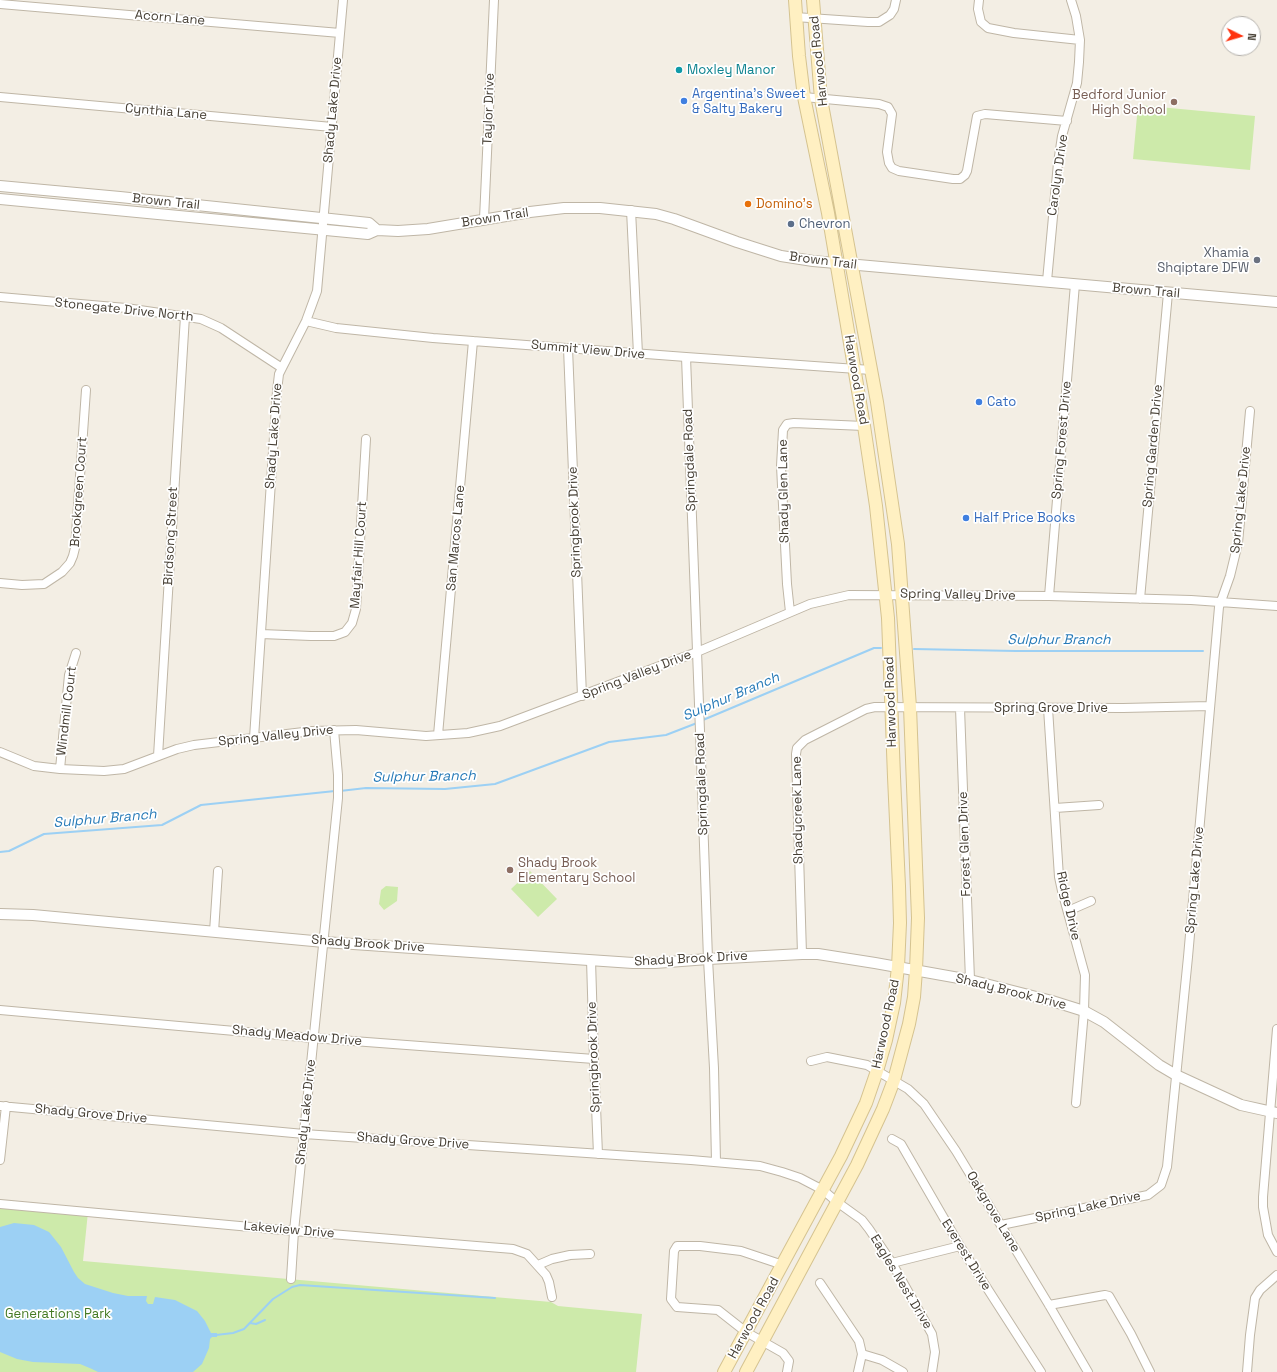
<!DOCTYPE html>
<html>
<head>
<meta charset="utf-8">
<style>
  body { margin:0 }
  #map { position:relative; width:1277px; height:1372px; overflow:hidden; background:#f3eee4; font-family:"Space Grotesk",sans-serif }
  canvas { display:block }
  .north { position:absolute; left:1221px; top:16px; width:40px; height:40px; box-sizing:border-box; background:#fff; border:1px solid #b5b2ad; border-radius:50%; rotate:95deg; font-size:11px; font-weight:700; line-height:16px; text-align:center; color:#453e33 }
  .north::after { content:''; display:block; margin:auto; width:14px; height:18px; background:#ff330f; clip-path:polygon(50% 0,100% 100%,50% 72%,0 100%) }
</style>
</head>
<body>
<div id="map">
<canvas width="1277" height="1372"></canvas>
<div class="north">N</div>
</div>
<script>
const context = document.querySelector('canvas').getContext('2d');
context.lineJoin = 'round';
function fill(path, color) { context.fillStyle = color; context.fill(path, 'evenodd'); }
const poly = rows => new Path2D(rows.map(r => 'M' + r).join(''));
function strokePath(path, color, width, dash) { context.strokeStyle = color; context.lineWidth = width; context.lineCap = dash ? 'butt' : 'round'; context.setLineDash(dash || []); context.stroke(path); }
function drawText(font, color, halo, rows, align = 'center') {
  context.font = font + ' "Space Grotesk",sans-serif'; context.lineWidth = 3.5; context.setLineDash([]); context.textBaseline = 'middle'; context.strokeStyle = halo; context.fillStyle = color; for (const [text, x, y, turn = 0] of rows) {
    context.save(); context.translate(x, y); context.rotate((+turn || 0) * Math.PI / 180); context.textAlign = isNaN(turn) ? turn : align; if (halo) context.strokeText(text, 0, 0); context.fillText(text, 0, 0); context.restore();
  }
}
const green = poly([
  [1138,105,1255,116,1250,170,1133,159],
  [530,871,557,899,538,917,511,889],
  [386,886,398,887,397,901,384,910,379,904,381,890],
  [0,1204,88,1212,83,1261,551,1302,558,1306,642,1314,636,1372,0,1372]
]);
const water = poly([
  [14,1223,34,1225,49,1232,61,1247,74,1272,78,1278,85,1284,113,1293,128,1296,147,1296,146,1301,148,1304,153,1304,155,1297,175,1300,197,1311,205,1321,211,1333,217,1333,217,1337,212,1337,210,1339,209,1348,202,1364,193,1372,98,1372,92,1369,80,1364,33,1362,17,1359,0,1352,0,1227]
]);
const stream = poly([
  [914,649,1016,651,1203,651],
  [703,720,874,648,881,648],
  [340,791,366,788,445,789,495,784,609,742,666,735,697,723],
  [0,852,9,851,44,834,162,825,201,805,335,791],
  [250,1323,256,1324,265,1320],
  [216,1335,233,1333,244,1329,273,1299,292,1287,300,1285,495,1298]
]);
const minor = poly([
  [979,0,978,9,981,22,988,28,1014,33,1080,40],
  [0,4,340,33],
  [795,17,868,22,879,22,890,15,894,9,896,0],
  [0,97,332,127],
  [804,97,879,104,888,107,892,114,887,152,889,163,892,168,899,171,953,179,960,179,965,175,967,171,977,116,985,114,1067,121],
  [631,210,638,354],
  [484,219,494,0],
  [1047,281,1058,163,1062,136,1077,83,1079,62,1080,40,1076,16,1071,0],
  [0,297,126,308,201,319,221,328,282,368],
  [306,321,336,328,433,338,686,357,871,370],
  [568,348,582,696],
  [686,357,700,731,708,959,714,1068,716,1162],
  [0,583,22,585,44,584,62,572,70,563,73,556,75,548,86,390],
  [1049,596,1075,284],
  [1140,599,1168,293],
  [790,612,787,584,781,466,783,430,787,424,794,423,864,426],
  [261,634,311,636,334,636,345,632,352,623,356,609,366,439],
  [960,708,970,980],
  [1048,708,1059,877,1062,891,1085,975,1084,1011,1076,1103],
  [438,735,473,341],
  [254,738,277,391,279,374,282,368,306,321,317,291,343,0],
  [0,752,34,766,60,769,104,771,124,769,177,749,194,745,312,731,356,730,426,736,468,733,500,726,697,652,810,604,849,595,1049,596,1191,600,1277,606],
  [158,756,185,316],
  [60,769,69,675,76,653],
  [1055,808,1099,805],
  [1068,911,1091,901],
  [214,932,218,871],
  [802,954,796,754,797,748,805,740,866,709,875,707,1123,708,1210,706],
  [591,960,594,1059,598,1154],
  [0,1010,313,1038,594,1059],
  [1277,1029,1263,1197,1263,1207,1268,1235,1277,1252],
  [811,1061,827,1057,867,1065,908,1089,924,1104,956,1151,1049,1305,1088,1372],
  [0,1106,304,1134,691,1160,760,1166,782,1172,800,1178,823,1190,837,1202,862,1220,869,1229,892,1263,932,1334,935,1352,932,1372],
  [892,1139,901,1144,960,1246,1041,1372],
  [0,1160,6,1106],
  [0,1204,294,1231,513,1249,527,1254,546,1275,549,1282,552,1297],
  [1001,1225,1148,1195,1161,1185,1167,1167,1188,957,1219,607,1230,576,1238,543,1250,411],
  [892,1263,960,1246],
  [538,1265,552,1259,570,1255,590,1254],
  [783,1265,741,1251,700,1246,677,1246,674,1251,671,1299,677,1307,718,1310,746,1332,783,1353,789,1361,787,1372],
  [291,1279,294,1231,338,798,338,775,334,730],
  [820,1283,859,1341,862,1354,882,1360,903,1372],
  [1049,1305,1105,1295,1109,1296,1131,1334,1150,1372],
  [858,1372,862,1354],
  [1247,1372,1250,1335,1255,1298,1260,1290,1277,1275]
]);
const tertiary = poly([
  [0,186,120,197,369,223,377,230],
  [0,199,368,234,377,230,398,231,428,229,530,212,564,208,600,208,656,214,674,219,737,242,781,256,813,261,1277,302],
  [0,914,33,915,324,942,633,963,655,963,708,959,802,954,818,954,875,963,970,980,1052,1001,1084,1011,1104,1022,1159,1065,1176,1075,1241,1105,1277,1113]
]);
const secondary = poly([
  [724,1372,841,1156,866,1103,877,1071,886,1040,894,1003,898,967,900,923,899,886,894,777,888,618,876,506,864,426,828,213,804,97,799,56,795,0],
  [746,1372,857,1165,883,1109,894,1080,909,1024,914,997,916,970,918,918,910,707,898,544,877,402,821,99,813,0]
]);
const markers = [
  [679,70,4,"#0f9aa8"],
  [684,101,4,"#3f7fe0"],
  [1174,102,4,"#8d6e63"],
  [748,204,4,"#e8710a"],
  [791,224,4,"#5c6f8a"],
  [1257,260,4,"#6b7280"],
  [979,402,4,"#3f7fe0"],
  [966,518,4,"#3f7fe0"],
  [510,870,4,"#8d6e63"]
];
const streetNames = [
  ["Acorn Lane",170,18,5],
  ["Harwood Road",819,61,-96],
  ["Taylor Drive",489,109,-88],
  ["Shady Lake Drive",333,110,-85],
  ["Cynthia Lane",166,112,5],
  ["Carolyn Drive",1058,175,-82],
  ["Brown Trail",166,202,6],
  ["Brown Trail",495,218,-9],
  ["Brown Trail",823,261,7],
  ["Brown Trail",1146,291,5],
  ["Stonegate Drive North",124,310,6],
  ["Summit View Drive",588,350,5],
  ["Harwood Road",856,380,80],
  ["Shady Lake Drive",274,436,-86],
  ["Spring Forest Drive",1062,440,-85],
  ["Spring Garden Drive",1153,446,-85],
  ["Springdale Road",690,460,-92],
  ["Shady Glen Lane",784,491,-91],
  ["Brookgreen Court",79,492,-86],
  ["Spring Lake Drive",1241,500,-84],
  ["Springbrook Drive",575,522,-92],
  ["Birdsong Street",171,536,-87],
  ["San Marcos Lane",456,538,-85],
  ["Mayfair Hill Court",359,555,-86],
  ["Spring Valley Drive",958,595,1],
  ["Spring Valley Drive",637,675,-21],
  ["Harwood Road",891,702,-92],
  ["Spring Grove Drive",1051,708],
  ["Windmill Court",67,711,-83],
  ["Spring Valley Drive",276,736,-6],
  ["Springdale Road",702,784,-92],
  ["Shadycreek Lane",798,810,-91],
  ["Forest Glen Drive",965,844,-92],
  ["Spring Lake Drive",1195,880,-85],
  ["Ridge Drive",1068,906,77],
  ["Shady Brook Drive",368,944,4],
  ["Shady Brook Drive",691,959,-3],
  ["Shady Brook Drive",1011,992,14],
  ["Harwood Road",886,1024,-78],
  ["Shady Meadow Drive",297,1036,5],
  ["Springbrook Drive",594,1057,-92],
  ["Shady Lake Drive",306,1112,-84],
  ["Shady Grove Drive",91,1114,5],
  ["Shady Grove Drive",413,1141,4],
  ["Spring Lake Drive",1088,1207,-12],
  ["Oakgrove Lane",993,1212,59],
  ["Lakeview Drive",289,1230,5],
  ["Everest Drive",966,1255,58],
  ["Eagles Nest Drive",901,1282,59],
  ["Harwood Road",754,1318,-61]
];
const cultureNames = [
  ["Moxley Manor",687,70]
];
const shopNames = [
  ["Argentina's Sweet",692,94],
  ["& Salty Bakery",692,109],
  ["Cato",987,402],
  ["Half Price Books",974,518]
];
const educationNames = [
  ["Bedford Junior",1166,95],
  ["High School",1166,110],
  ["Shady Brook",518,863,"left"],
  ["Elementary School",518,878,"left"]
];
const foodNames = [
  ["Domino's",756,204]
];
const serviceNames = [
  ["Chevron",799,224]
];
const worshipNames = [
  ["Xhamia",1249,253],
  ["Shqiptare DFW",1249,268]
];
const parkNames = [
  ["Generations Park",58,1314]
];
const waterNames = [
  ["Sulphur Branch",1059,640],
  ["Sulphur Branch",731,697,-23],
  ["Sulphur Branch",424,777,-1],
  ["Sulphur Branch",105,819,-5]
];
fill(green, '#cdeaaa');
fill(water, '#9cd0f4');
strokePath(stream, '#9cd0f4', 2);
strokePath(minor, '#bfb6a6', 10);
strokePath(tertiary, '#bfb6a6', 12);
strokePath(secondary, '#d5c390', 14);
strokePath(minor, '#fff', 8);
strokePath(tertiary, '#fff', 10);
strokePath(secondary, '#fff0c2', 12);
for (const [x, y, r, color] of markers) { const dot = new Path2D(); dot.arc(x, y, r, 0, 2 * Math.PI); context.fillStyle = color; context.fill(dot); strokePath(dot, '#fff', 1.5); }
drawText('13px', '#453e33', '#fff', streetNames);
drawText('13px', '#0d838f', '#fff', cultureNames, 'left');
drawText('13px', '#366cbe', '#fff', shopNames, 'left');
drawText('13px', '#785e54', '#fff', educationNames, 'right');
drawText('13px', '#c56008', '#fff', foodNames, 'left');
drawText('13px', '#4e5e75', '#fff', serviceNames, 'left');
drawText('13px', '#5b616d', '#fff', worshipNames, 'right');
drawText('13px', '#447a24', '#fff', parkNames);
drawText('italic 14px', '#277ab7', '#fff', waterNames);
</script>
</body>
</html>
